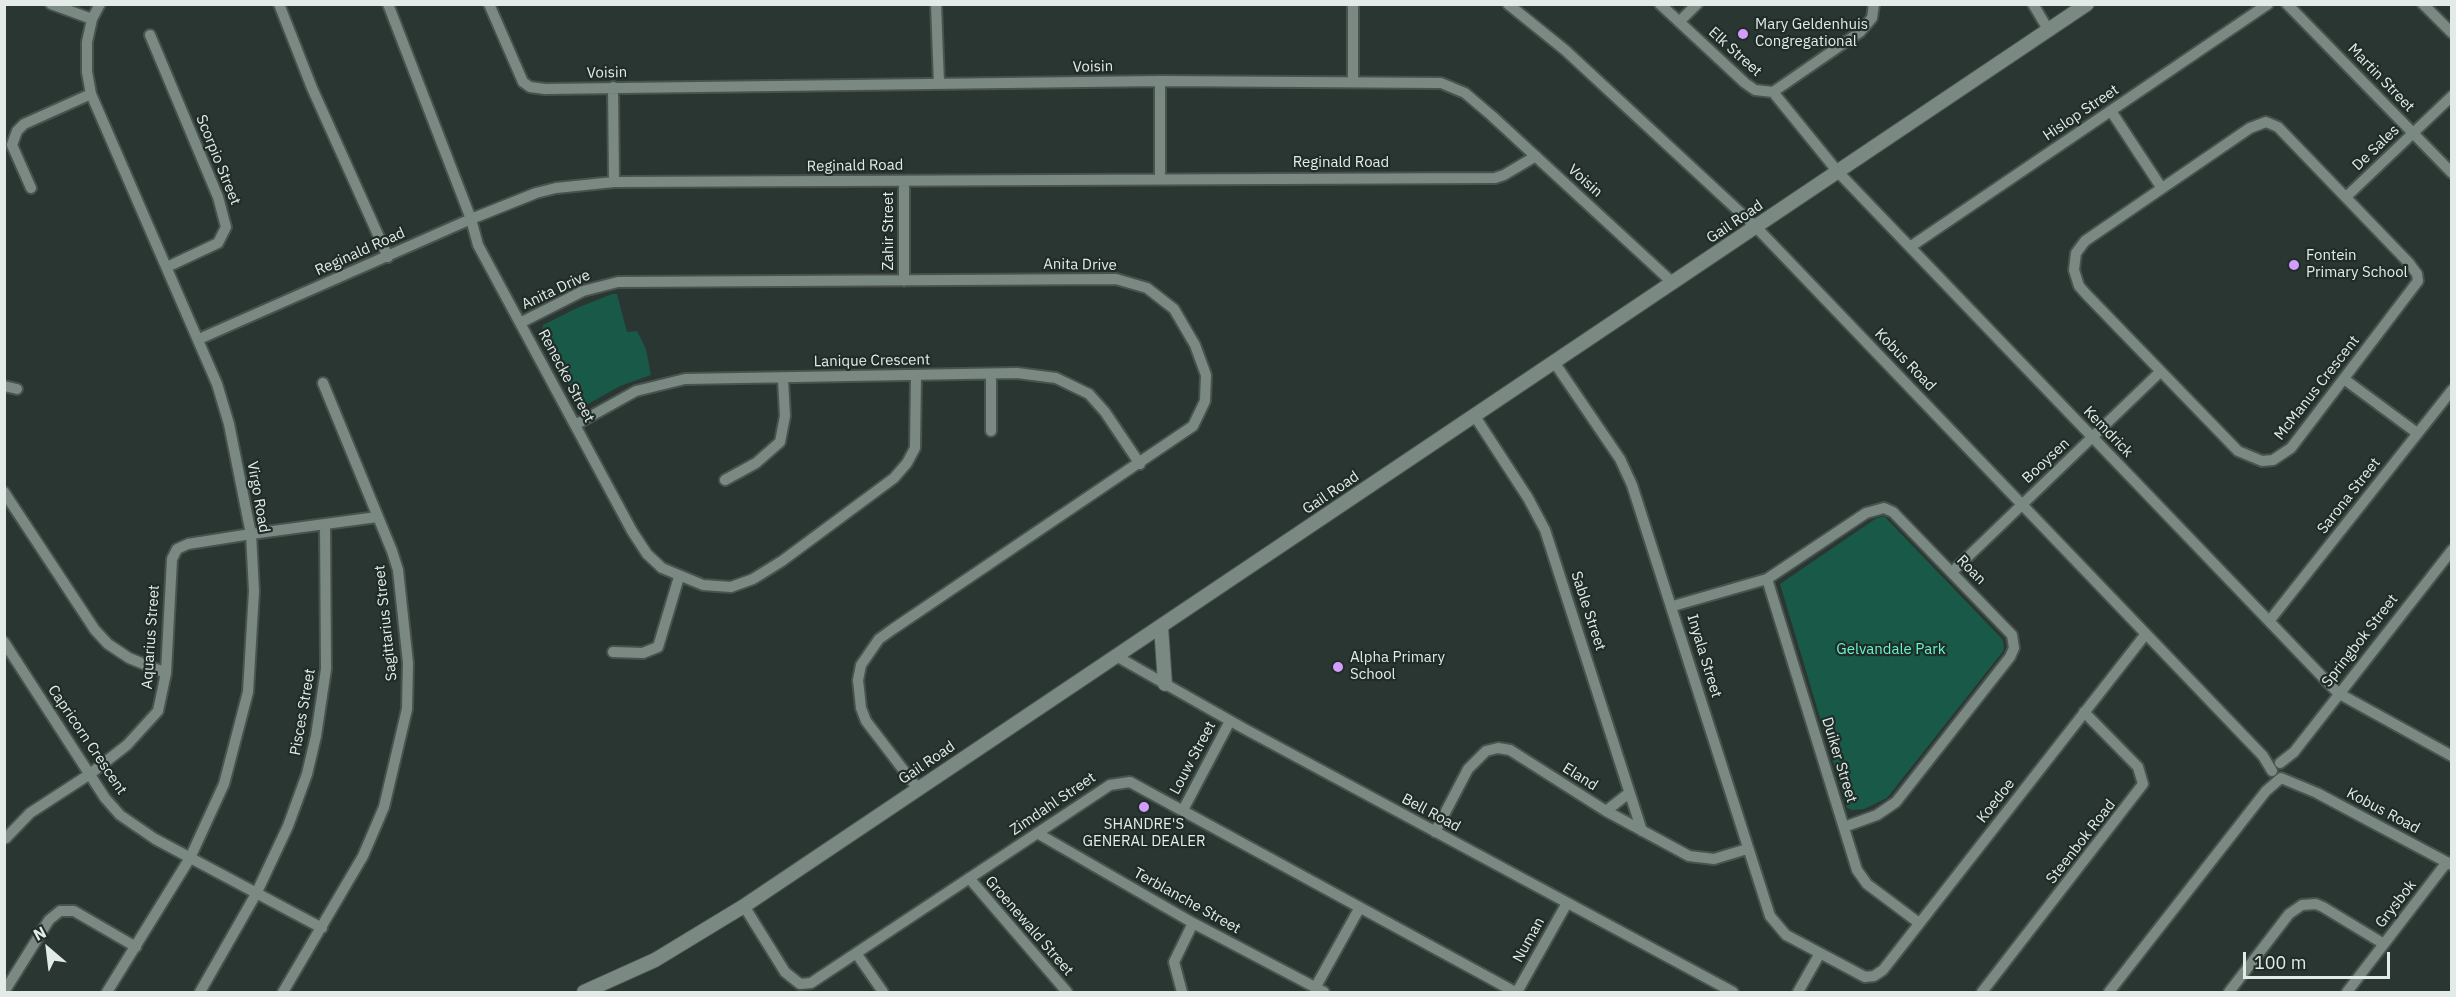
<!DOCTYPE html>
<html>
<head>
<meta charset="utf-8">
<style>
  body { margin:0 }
  #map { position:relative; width:2456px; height:997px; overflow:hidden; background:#2a3631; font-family:"IBM Plex Sans",sans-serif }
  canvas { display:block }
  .frame { position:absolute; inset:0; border:6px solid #e3ebe8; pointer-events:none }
  .north { position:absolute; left:18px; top:919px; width:60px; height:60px; -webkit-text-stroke:4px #202c27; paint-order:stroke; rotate:332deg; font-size:16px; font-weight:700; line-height:24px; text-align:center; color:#e3ebe8 }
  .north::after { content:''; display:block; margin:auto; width:21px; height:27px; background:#e3ebe8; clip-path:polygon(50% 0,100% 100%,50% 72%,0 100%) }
  .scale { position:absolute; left:2243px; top:952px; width:147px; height:27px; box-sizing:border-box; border:3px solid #e3ebe8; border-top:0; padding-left:8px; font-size:18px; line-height:21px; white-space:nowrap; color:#e3ebe8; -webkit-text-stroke:4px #202c27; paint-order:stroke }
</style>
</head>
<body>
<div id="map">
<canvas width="2456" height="997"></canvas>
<div class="frame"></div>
<div class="north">N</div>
<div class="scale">100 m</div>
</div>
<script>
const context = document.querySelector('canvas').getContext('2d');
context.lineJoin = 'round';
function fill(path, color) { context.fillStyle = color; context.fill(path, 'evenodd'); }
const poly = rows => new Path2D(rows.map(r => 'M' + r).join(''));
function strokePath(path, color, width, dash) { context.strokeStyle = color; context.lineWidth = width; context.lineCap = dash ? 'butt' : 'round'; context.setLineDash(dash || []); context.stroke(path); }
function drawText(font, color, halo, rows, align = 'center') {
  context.font = font + ' "IBM Plex Sans",sans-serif'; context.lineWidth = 4.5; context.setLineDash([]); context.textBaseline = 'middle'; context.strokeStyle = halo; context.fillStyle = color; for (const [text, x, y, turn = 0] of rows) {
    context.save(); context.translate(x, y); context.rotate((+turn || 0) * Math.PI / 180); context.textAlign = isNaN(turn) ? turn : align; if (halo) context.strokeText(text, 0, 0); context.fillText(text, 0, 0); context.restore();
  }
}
const green = poly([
  [612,294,617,294,627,332,637,331,646,349,651,375,620,386,588,404,576,399,542,336,543,325,577,308],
  [1884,516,2003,640,2004,650,1887,798,1864,809,1852,810,1847,808,1780,584,1875,519]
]);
const street = poly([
  [51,4,92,19],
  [100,4,92,19,87,42,87,72,91,94,217,384,229,424,251,534,254,591,248,692,224,784,190,858,107,992],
  [279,4,312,88,388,257],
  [388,4,471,219,478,245,632,531,647,554,662,568,703,585,731,587,753,579,782,561,894,478,907,463,915,448,916,375],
  [489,4,523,82,530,87,545,89,1160,81,1441,83,1465,93,1492,116,1673,283],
  [936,4,939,84],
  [1508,4,1565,50,1756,227,2263,756,2272,771],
  [1660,4,1745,83,1755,90,1773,92,1860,32,1872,18,1874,4],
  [2033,4,2049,31],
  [2287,4,2452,173],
  [2423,4,2452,33],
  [1679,22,1697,4],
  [150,35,218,197,226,227,218,243,167,267],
  [1160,81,1160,179],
  [1353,82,1353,4],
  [613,87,614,182],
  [1773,92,1838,172,2338,693,2452,756],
  [2111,111,2161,187],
  [2266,122,2278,127,2409,263,2417,274,2418,281,2291,448,2273,460,2262,461,2238,451,2086,294,2079,286,2074,270,2076,253,2085,241,2250,128,2266,122],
  [31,188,12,145,17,131,24,124,91,94],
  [2346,197,2452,96],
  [1910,247,2268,4],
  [904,281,904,181],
  [520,323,583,291,618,282,1116,279,1147,288,1174,309,1195,345,1206,375,1205,401,1193,426,893,629,879,639,861,665,858,680,861,708,866,721,918,789],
  [199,339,471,219,536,193,556,188,614,182,1495,178,1504,175,1536,156],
  [1554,362,1620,459,1632,485,1770,916,1786,935,1865,977,1874,976,1883,970,2145,635],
  [2344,379,2417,433],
  [4,386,17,389],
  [1474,415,1528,498,1545,530,1642,831],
  [575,425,636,391,685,379,1017,373,1056,378,1089,394,1105,412,1140,464],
  [991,431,991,374],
  [725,480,756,463,780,442,785,416,783,379],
  [4,492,95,630,108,644,129,658,166,673],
  [1952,572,2160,372],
  [1767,579,1857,870,1867,884,1919,923],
  [1673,606,1767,579,1866,513,1884,508,1893,512,2012,635,2014,648,2010,657,1896,802,1877,815,1844,827],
  [2270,620,2452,390],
  [4,642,105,798,120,815,155,839,322,928],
  [613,652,643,653,658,647,679,577],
  [1116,656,1243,728,1733,992],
  [2280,763,2294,752,2452,550],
  [1183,810,1230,721],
  [1606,811,1629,793],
  [1435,832,1468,769,1486,751,1498,748,1510,750,1606,811,1689,856,1714,859,1747,849],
  [1037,833,1193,923,1324,992],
  [6,838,30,813,90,774,127,745,158,711,166,673,172,559,177,549,188,544,251,534,377,517],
  [969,878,1067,992],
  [744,906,785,972,800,984,811,983,1110,785,1130,782,1515,992],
  [856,953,883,992],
  [1315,988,1359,909],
  [4,992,49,920,60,911,74,911,136,947],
  [200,992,256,894,288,826,307,774,316,736,326,669,325,525],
  [283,992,363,856,384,807,407,709,408,663,398,570,392,551,323,383],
  [1182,992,1174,962,1193,923],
  [1517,992,1567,903],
  [1798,992,1819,955],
  [1982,992,2143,784,2138,767,2084,712],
  [2109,992,2266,791,2281,778,2317,793,2452,865],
  [2229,992,2289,914,2302,905,2316,904,2323,907,2384,944],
  [2347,992,2447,862]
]);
const secondary = poly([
  [1161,626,1165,684],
  [584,992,655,960,744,906,2087,4]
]);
const markers = [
  [1743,34,6,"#d49cfc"],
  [2294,265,6,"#d49cfc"],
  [1338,667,6,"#d49cfc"],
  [1144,807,6,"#d49cfc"]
];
const poiNames = [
  ["Mary Geldenhuis",1755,25],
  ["Congregational",1755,42],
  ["Fontein",2306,256],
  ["Primary School",2306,273],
  ["Alpha Primary",1350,658],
  ["School",1350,675],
  ["SHANDRE'S",1144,825,"center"],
  ["GENERAL DEALER",1144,842,"center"]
];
const streetNames = [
  ["Elk Street",1735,52,42],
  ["Voisin",1093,67,-1],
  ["Voisin",607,73,-1],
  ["Martin Street",2381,78,46],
  ["Hislop Street",2081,113,-34],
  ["De Sales",2376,148,-44],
  ["Scorpio Street",218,160,68],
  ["Reginald Road",1341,163],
  ["Reginald Road",855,166,-1],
  ["Voisin",1585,181,42],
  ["Gail Road",1735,222,-34],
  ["Zahir Street",889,231,-90],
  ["Reginald Road",360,252,-24],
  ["Anita Drive",1080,265,1],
  ["Anita Drive",556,290,-25],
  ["Kobus Road",1905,360,46],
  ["Lanique Crescent",872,361,-1],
  ["Renecke Street",566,376,62],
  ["McManus Crescent",2317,388,-52],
  ["Kemdrick",2108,432,46],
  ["Booysen",2046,461,-43],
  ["Gail Road",1331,493,-34],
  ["Sarona Street",2349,496,-52],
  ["Virgo Road",258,497,80],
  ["Roan",1971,570,46],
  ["Sable Street",1588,611,72],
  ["Sagittarius Street",386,623,-96],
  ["Aquarius Street",151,637,-86],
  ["Springbok Street",2360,641,-52],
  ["Inyala Street",1704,656,73],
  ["Pisces Street",303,712,-80],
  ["Capricorn Crescent",87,740,56],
  ["Louw Street",1193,758,-62],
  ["Duiker Street",1839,760,73],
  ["Gail Road",927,763,-34],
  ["Eland",1580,777,32],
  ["Koedoe",1996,801,-52],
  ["Zimdahl Street",1053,804,-34],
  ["Kobus Road",2383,811,28],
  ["Bell Road",1431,813,28],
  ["Steenbok Road",2081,842,-52],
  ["Terblanche Street",1187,901,29],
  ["Grysbok",2396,904,-52],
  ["Groenewald Street",1029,926,49],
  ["Numan",1529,940,-61]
];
const parkNames = [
  ["Gelvandale Park",1891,650]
];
fill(green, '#185947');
strokePath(street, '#48534f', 14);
strokePath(secondary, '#48534f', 16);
strokePath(street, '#7b8983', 10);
strokePath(secondary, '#7b8983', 14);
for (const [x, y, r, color] of markers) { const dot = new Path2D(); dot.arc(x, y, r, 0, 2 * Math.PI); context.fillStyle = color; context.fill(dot); strokePath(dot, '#202c27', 2); }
drawText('15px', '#e3ebe8', '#202c27', poiNames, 'left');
drawText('15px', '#e3ebe8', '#202c27', streetNames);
drawText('15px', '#68f6cb', '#202c27', parkNames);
</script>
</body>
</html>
